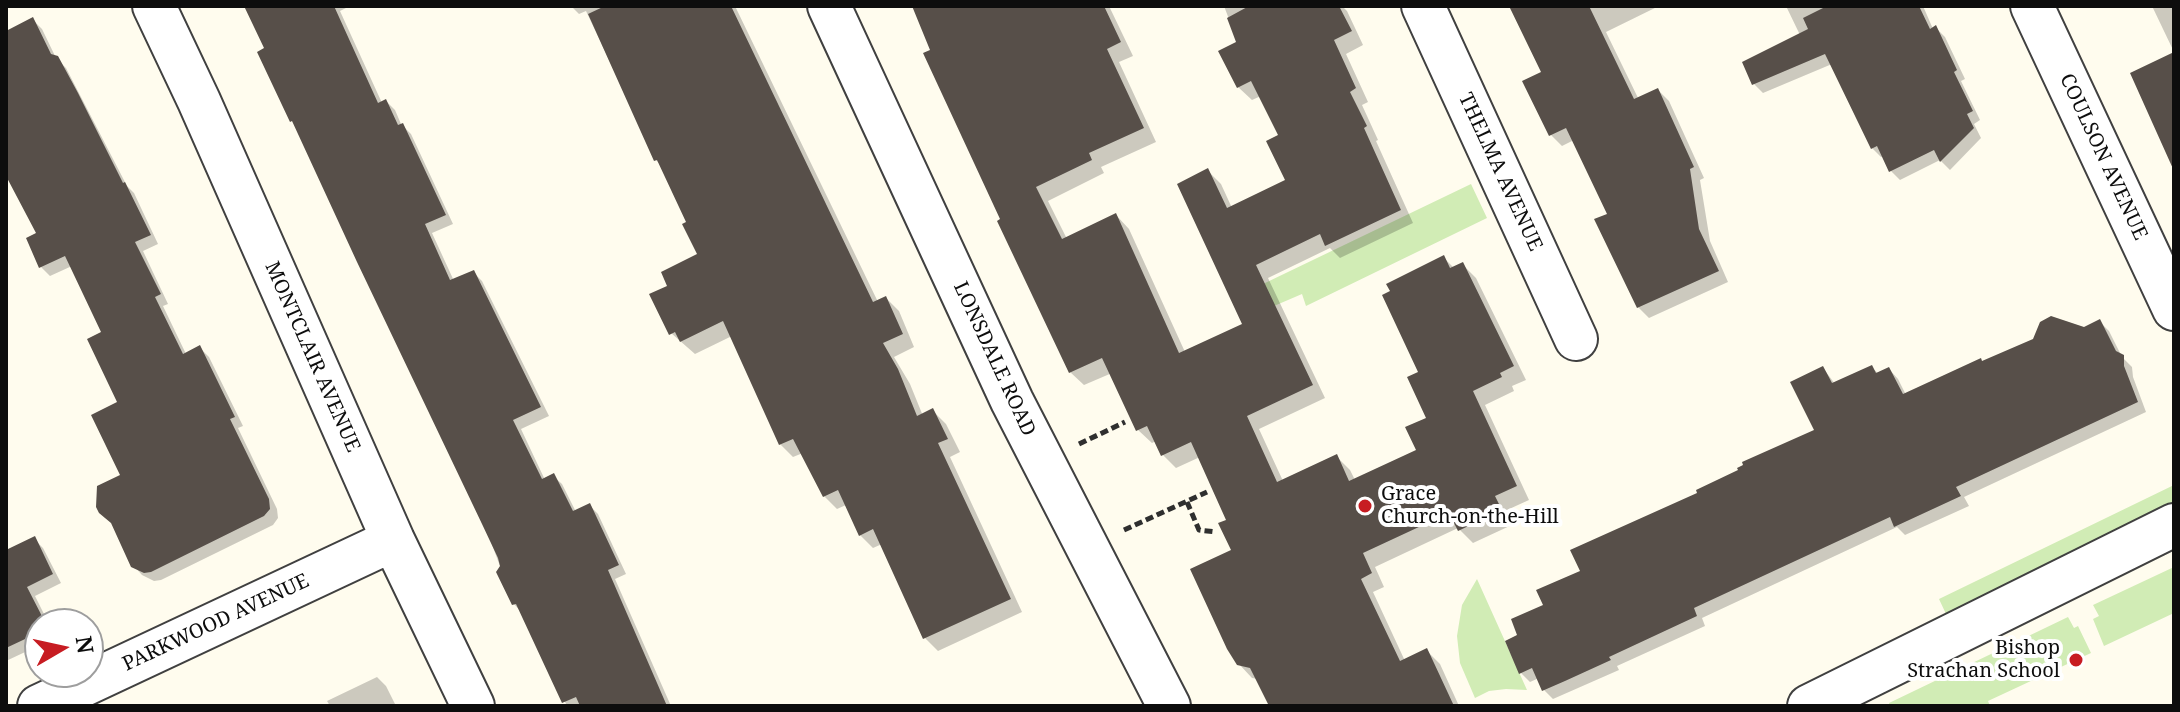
<!DOCTYPE html>
<html>
<head>
<meta charset="utf-8">
<style>
  body { margin:0 }
  #map { position:relative; width:2180px; height:712px; overflow:hidden; background:#fffcee; font-family:"Noto Serif",serif }
  canvas { display:block }
  .frame { position:absolute; inset:0; border:8px solid #0d0d0d; pointer-events:none }
  .north { position:absolute; left:24px; top:608px; width:80px; height:80px; box-sizing:border-box; background:#fff; border:2px solid #9e9e9e; border-radius:50%; rotate:81deg; font-size:22px; font-weight:700; line-height:32px; text-align:center; color:#0d0d0d }
  .north::after { content:''; display:block; margin:auto; width:28px; height:36px; background:#c71c22; clip-path:polygon(50% 0,100% 100%,50% 72%,0 100%) }
</style>
</head>
<body>
<div id="map">
<canvas width="2180" height="712"></canvas>
<div class="frame"></div>
<div class="north">N</div>
</div>
<script>
const context = document.querySelector('canvas').getContext('2d');
context.lineJoin = 'round';
function fill(path, color) { context.fillStyle = color; context.fill(path, 'evenodd'); }
const poly = rows => new Path2D(rows.map(r => 'M' + r).join(''));
function strokePath(path, color, width, dash) { context.strokeStyle = color; context.lineWidth = width; context.lineCap = dash ? 'butt' : 'round'; context.setLineDash(dash || []); context.stroke(path); }
function drawText(font, color, halo, rows, align = 'center') {
  context.font = font + ' "Noto Serif",serif'; context.lineWidth = 8; context.setLineDash([]); context.textBaseline = 'middle'; context.strokeStyle = halo; context.fillStyle = color; for (const [text, x, y, turn = 0] of rows) {
    context.save(); context.translate(x, y); context.rotate((+turn || 0) * Math.PI / 180); context.textAlign = isNaN(turn) ? turn : align; if (halo) context.strokeText(text, 0, 0); context.fillText(text, 0, 0); context.restore();
  }
}
const green = poly([
  [1471,184,1487,218,1306,306,1302,294,1274,306,1263,284],
  [2174,485,2174,504,1946,614,1939,599],
  [2174,567,2174,613,2104,646,2093,619,2099,616,2093,605],
  [1477,579,1527,690,1506,689,1489,691,1475,698,1460,663,1457,636,1462,605],
  [2068,617,2074,628,2078,626,2091,653,1988,701,1990,706,1890,706,1889,703]
]);
const shadow = poly([
  [246,6,350,6,340,11,382,103,386,101,395,110,401,124,411,134,453,224,432,233,454,281,473,272,482,281,549,416,521,429,545,480,553,476,562,484,576,512,590,506,598,514,626,574,615,579,671,706,567,706,522,613,514,604,484,523],
  [571,6,735,6,878,302,886,298,899,311,914,347,894,357,910,384,923,416,933,411,946,424,960,452,950,457,1022,612,938,651,925,638,882,544,873,548,860,535,846,505,837,509,824,496,803,453,793,457,780,444,732,336,695,354,671,333,700,255,689,223,662,166,656,160,586,11,579,14],
  [914,6,1109,6,1133,56,1119,62,1156,142,1101,167,1104,173,1048,201,1067,239,1116,215,1129,229,1185,352,1244,325,1208,171,1221,184,1232,208,1288,180,1281,136,1261,96,1252,100,1238,87,1238,43,1224,6,1342,6,1347,11,1363,45,1346,54,1368,102,1362,105,1378,140,1376,141,1413,223,1340,258,1330,248,1268,278,1325,398,1259,429,1283,481,1336,456,1350,470,1355,480,1419,450,1428,418,1421,373,1444,258,1454,268,1462,264,1476,278,1526,380,1512,386,1514,391,1485,405,1529,500,1507,510,1514,524,1473,543,1458,528,1375,567,1384,587,1373,592,1405,661,1427,651,1440,664,1459,706,1271,706,1258,679,1252,678,1238,663,1234,551,1228,520,1200,457,1176,468,1163,455,1156,441,1152,443,1138,430,1112,373,1084,385,1070,372,1003,220],
  [1512,6,1659,6,1606,32,1639,100,1658,90,1669,101,1704,178,1700,180,1710,241,1728,282,1649,318,1638,307,1609,215,1574,140,1562,146,1551,135,1543,73],
  [1786,6,1923,6,1933,29,1936,28,1945,37,1965,79,1961,81,1980,120,1974,124,1981,138,1950,170,1940,160,1900,180,1891,171,1884,156,1881,157,1872,148,1832,64,1763,93,1754,84,1744,63,1800,35],
  [2152,6,2174,6,2174,52],
  [33,20,42,29,56,58,66,68,127,186,134,193,158,244,143,251,168,304,163,306,186,354,200,348,209,357,243,426,238,428,277,509,278,518,273,525,161,580,154,581,142,575,133,565,123,476,120,403,104,333,72,266,50,276,41,267,39,234,6,172,6,33],
  [2100,322,2109,331,2122,357,2132,367,2133,377,2146,412,1964,497,1969,506,1905,535,1897,527,1702,618,1705,626,1617,666,1619,670,1553,699,1544,690,1539,678,1530,682,1521,673,1520,635,1583,572,1699,494,1817,431,1823,368,1835,384,1871,367,1879,374,1889,369,1898,379,1906,395,1983,363],
  [34,539,43,548,61,583,35,596,49,624,40,624,40,645,6,661,6,552],
  [377,677,386,686,396,706,330,706,327,701]
]);
const building = poly([
  [244,6,334,6,378,103,386,99,398,125,403,123,446,215,425,224,450,280,474,270,541,407,513,420,542,479,554,473,573,511,590,503,619,565,608,570,667,706,580,706,576,697,562,703,516,604,512,605,496,572,500,566,498,558,482,524,357,262,292,121,290,122,257,52,264,48],
  [605,6,731,6,873,302,886,296,903,334,883,343,898,369,917,416,933,408,948,439,938,443,1011,599,923,639,873,529,859,536,838,490,823,497,793,439,779,445,723,321,680,342,675,332,669,335,649,294,667,286,661,272,697,254,682,224,686,222,657,160,654,161,588,14],
  [912,6,1104,6,1121,42,1107,49,1144,128,1089,153,1092,160,1036,187,1062,239,1116,213,1179,353,1242,324,1177,184,1208,168,1227,208,1285,180,1266,141,1278,135,1251,81,1237,88,1218,51,1236,42,1227,18,1249,6,1339,6,1352,31,1334,40,1356,88,1350,92,1367,126,1364,128,1401,210,1325,246,1320,234,1256,265,1313,385,1247,416,1277,482,1337,454,1349,481,1416,450,1405,427,1426,418,1407,377,1418,372,1382,295,1390,291,1386,284,1444,255,1450,268,1463,262,1514,366,1500,373,1502,377,1473,391,1517,486,1495,496,1502,510,1458,531,1449,513,1363,553,1372,573,1361,579,1400,661,1427,648,1454,706,1269,706,1250,668,1237,665,1227,649,1190,569,1231,550,1218,523,1226,520,1191,442,1161,456,1147,426,1136,431,1102,358,1069,373,997,221,1000,219,923,53,930,50],
  [1509,6,1589,6,1634,99,1658,88,1694,167,1690,169,1699,229,1719,271,1637,308,1594,219,1607,214,1566,128,1549,136,1522,81,1541,72],
  [1827,6,1919,6,1930,29,1936,25,1957,70,1954,72,1973,111,1967,114,1974,128,1940,162,1934,150,1889,172,1877,146,1871,149,1825,54,1752,85,1742,62,1808,29,1803,18],
  [33,17,51,54,58,56,78,93,123,183,125,182,151,235,135,242,161,294,155,297,183,354,200,345,235,417,230,419,269,499,270,509,264,516,151,572,144,573,131,567,111,523,99,513,96,507,97,486,120,475,91,415,117,402,87,339,101,332,65,256,39,268,26,238,36,233,6,176,6,31],
  [2174,52,2174,171,2130,73],
  [2051,316,2084,327,2100,319,2116,351,2124,355,2124,366,2138,402,1956,487,1961,496,1894,527,1890,517,1694,608,1697,616,1609,657,1611,660,1565,681,1542,691,1532,668,1519,674,1505,641,1517,635,1511,619,1543,605,1536,590,1580,571,1570,550,1697,493,1696,490,1738,470,1737,468,1743,465,1742,462,1814,430,1790,382,1823,366,1832,383,1872,365,1876,373,1889,367,1903,394,1981,358,1982,361,2033,339,2040,322],
  [35,536,53,574,27,587,46,624,40,624,40,632,6,648,6,544,8,549]
]);
const path = poly([
  [1079,444,1125,422],
  [1187,502,1199,530,1216,532],
  [1124,530,1207,492]
]);
const street = poly([
  [154,6,199,101,393,540,473,706],
  [829,6,1012,401,1169,706],
  [1423,6,1576,339],
  [2032,6,2174,309],
  [39,706,393,540],
  [1809,706,2174,525]
]);
const markers = [
  [1365,506,8,"#c71c22"],
  [2076,660,8,"#c71c22"]
];
const streetNames = [
  ["COULSON AVENUE",2103,157,65],
  ["THELMA AVENUE",1500,172,65],
  ["MONTCLAIR AVENUE",312,357,66],
  ["LONSDALE ROAD",994,359,65],
  ["PARKWOOD AVENUE",216,623,-25]
];
const poiNames = [
  ["Grace",1381,494],
  ["Church-on-the-Hill",1381,517],
  ["Bishop",2060,648,"right"],
  ["Strachan School",2060,671,"right"]
];
fill(green, '#d1ecb5');
fill(shadow, '#0003');
fill(building, '#574f49');
strokePath(street, '#404040', 46);
strokePath(path, '#2f2f2f', 5, [8, 4]);
strokePath(street, '#fff', 42);
for (const [x, y, r, color] of markers) { const dot = new Path2D(); dot.arc(x, y, r, 0, 2 * Math.PI); context.fillStyle = color; context.fill(dot); strokePath(dot, '#fff', 3); }
drawText('20px', '#0d0d0d', '#fff', streetNames);
drawText('20px', '#0d0d0d', '#fff', poiNames, 'left');
</script>
</body>
</html>
